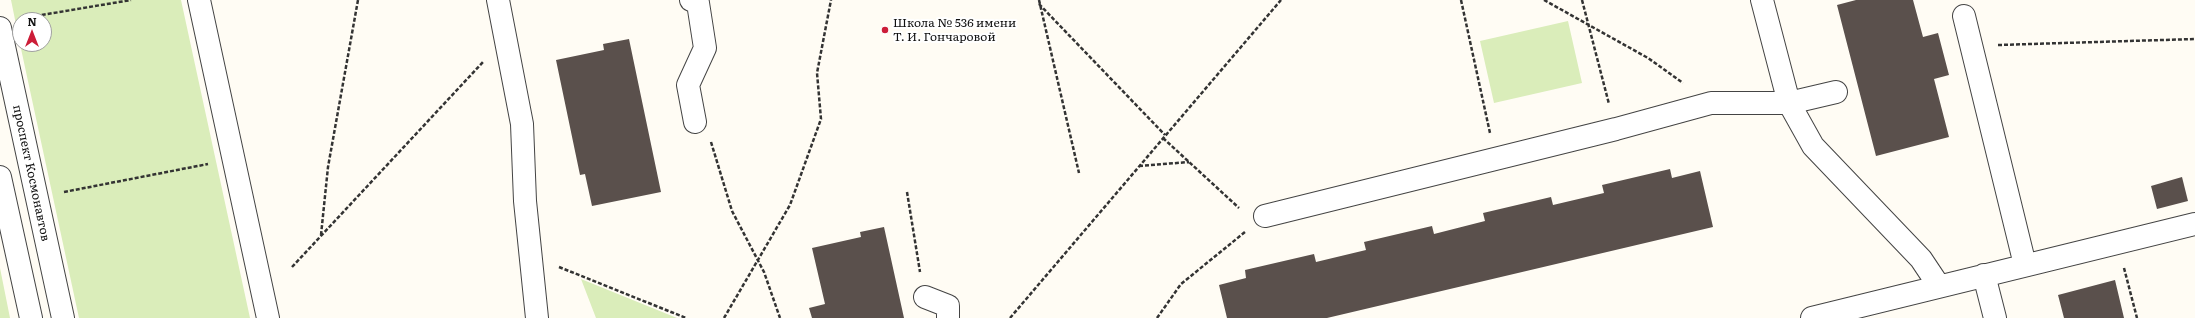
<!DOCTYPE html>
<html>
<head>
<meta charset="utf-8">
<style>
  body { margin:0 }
  #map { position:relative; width:2195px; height:318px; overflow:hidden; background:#fffcf4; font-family:Literata,serif }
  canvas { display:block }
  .north { position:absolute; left:12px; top:12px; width:40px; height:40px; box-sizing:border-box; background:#fff; border:1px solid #a0a0a0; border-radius:50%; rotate:0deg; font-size:11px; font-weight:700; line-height:16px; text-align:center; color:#111 }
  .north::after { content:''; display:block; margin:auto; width:14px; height:18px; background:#cc1d38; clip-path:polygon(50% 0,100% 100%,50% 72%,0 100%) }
</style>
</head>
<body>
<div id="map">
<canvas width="2195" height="318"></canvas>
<div class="north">N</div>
</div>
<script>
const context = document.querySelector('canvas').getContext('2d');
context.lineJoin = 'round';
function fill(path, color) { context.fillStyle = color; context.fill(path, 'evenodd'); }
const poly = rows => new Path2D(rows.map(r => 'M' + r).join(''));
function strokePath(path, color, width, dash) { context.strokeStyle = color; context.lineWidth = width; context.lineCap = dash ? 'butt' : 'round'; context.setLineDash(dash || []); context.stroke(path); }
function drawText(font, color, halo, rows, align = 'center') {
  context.font = font + ' Literata,serif'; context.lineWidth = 4; context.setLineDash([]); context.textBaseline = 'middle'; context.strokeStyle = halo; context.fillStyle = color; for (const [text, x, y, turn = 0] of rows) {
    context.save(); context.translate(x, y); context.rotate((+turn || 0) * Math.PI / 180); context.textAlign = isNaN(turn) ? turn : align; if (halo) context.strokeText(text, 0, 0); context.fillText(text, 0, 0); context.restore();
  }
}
const green = poly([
  [11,0,181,0,250,318,79,318,20,44,44,44,44,20,20,20,20,44],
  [1568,21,1582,83,1494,103,1480,41],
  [0,268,10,318,0,318],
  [581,279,677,318,596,318]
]);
const building = poly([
  [1856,0,1913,0,1923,37,1938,33,1949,75,1934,79,1949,137,1876,156,1837,5],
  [629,39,661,192,592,206,585,174,580,175,556,60,604,50,603,44],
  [1670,169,1672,178,1700,171,1713,227,1327,318,1227,318,1219,285,1246,278,1245,270,1314,254,1316,262,1366,250,1364,242,1432,226,1434,234,1485,221,1483,213,1551,197,1553,205,1604,193,1602,185],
  [2182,177,2188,201,2157,209,2151,186],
  [884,227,904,318,812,318,809,308,825,304,812,248,861,237,860,232],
  [2115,280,2124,318,2064,318,2058,295]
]);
const path = poly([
  [1039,0,1079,173],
  [1461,0,1490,133],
  [1544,0,1648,58,1683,83],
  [1582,0,1609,104],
  [1039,4,1165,135],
  [24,18,131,0],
  [1998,45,2195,39],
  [1163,138,1239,208],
  [711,142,732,211,764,272,780,318],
  [1139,166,1189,162],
  [64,192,208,164],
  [907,192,920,272],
  [321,235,328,167,358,0],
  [292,267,483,62],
  [559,267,686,318],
  [2124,268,2137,318],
  [724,318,790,205,821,119,817,73,831,0],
  [1010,318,1281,0],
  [1157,318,1181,284,1245,232]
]);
const minor = poly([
  [199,0,268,318],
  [498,0,522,124,525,201,537,318],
  [691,0,698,3,705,48,688,85,695,122],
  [1762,0,1789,103,1813,146,1921,259,1939,286],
  [1964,16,2025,265],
  [0,28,63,318],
  [0,177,31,318],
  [1265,216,1616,129,1711,103,1789,103,1836,92],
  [1984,275,1995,318],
  [925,297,948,306,948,318],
  [1812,318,2195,224]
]);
const markers = [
  [885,30,4,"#cc1d38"]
];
const poiNames = [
  ["Школа № 536 имени",893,23],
  ["Т. И. Гончаровой",893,37]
];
const streetNames = [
  ["проспект Космонавтов",31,173,78]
];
fill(green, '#daedba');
fill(building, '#5a504c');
strokePath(minor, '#444', 24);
strokePath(path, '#333', 2.5, [4, 2]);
strokePath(minor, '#fff', 22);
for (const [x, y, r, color] of markers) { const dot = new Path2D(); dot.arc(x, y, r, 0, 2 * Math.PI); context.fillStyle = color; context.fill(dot); strokePath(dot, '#fff', 1.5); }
drawText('12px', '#111', '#fff', poiNames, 'left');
drawText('12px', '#111', '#fff', streetNames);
</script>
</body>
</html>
